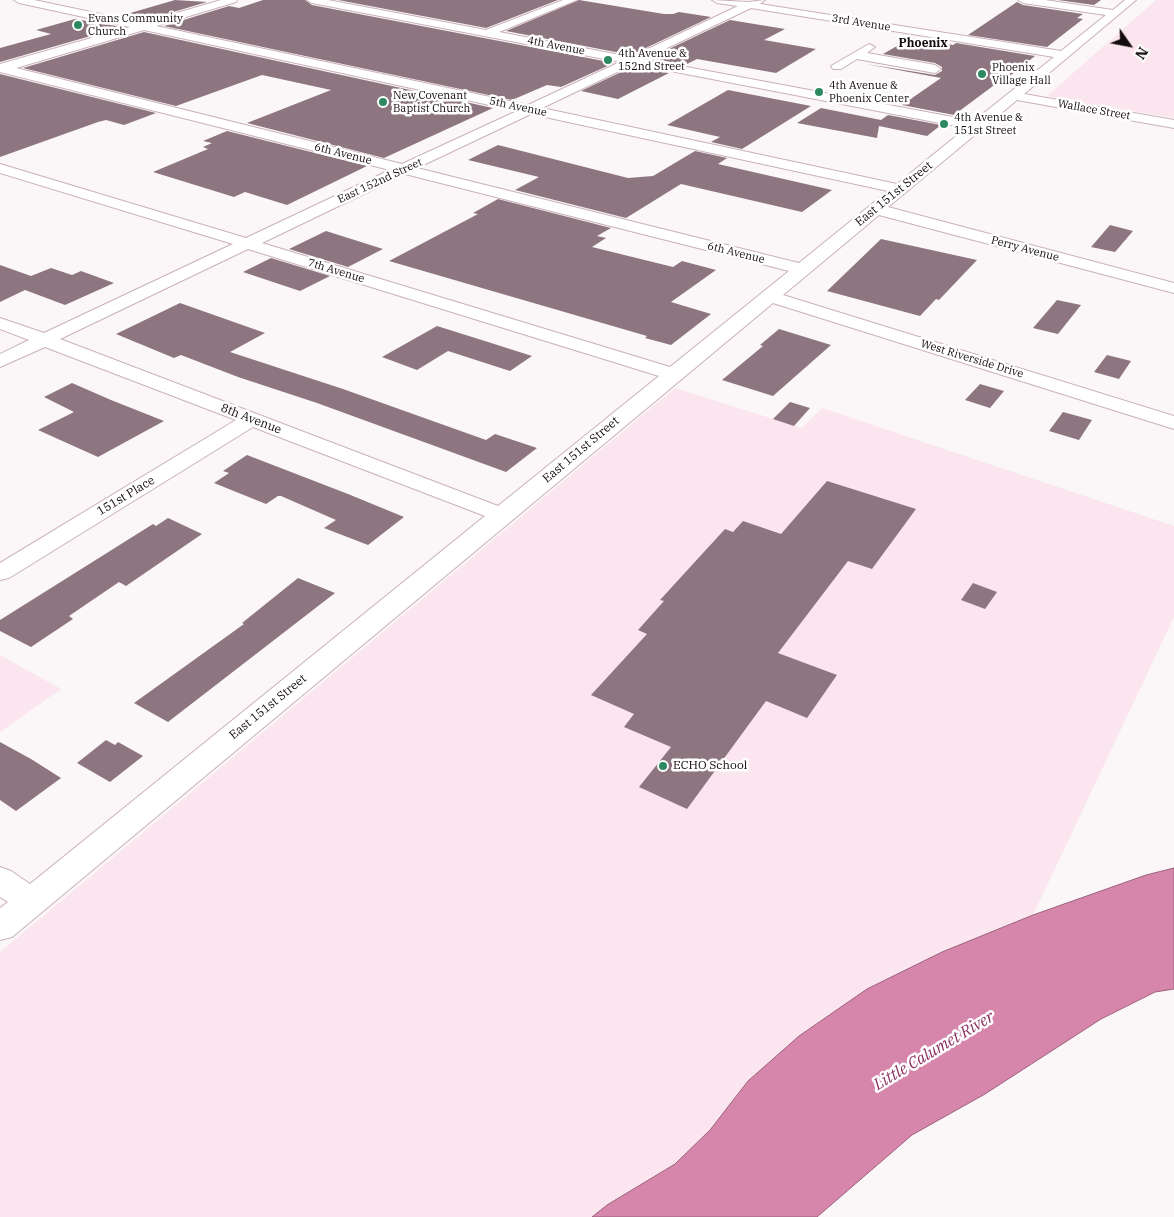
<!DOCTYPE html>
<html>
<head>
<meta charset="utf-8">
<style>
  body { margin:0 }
  #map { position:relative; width:1174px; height:1217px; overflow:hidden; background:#fbf6f8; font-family:"IBM Plex Serif",serif }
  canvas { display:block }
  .north { position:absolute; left:1104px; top:20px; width:50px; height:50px; -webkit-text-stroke:4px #fff; paint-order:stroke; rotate:123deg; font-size:14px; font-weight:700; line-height:20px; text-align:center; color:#140b0f }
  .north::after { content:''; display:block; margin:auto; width:18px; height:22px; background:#140b0f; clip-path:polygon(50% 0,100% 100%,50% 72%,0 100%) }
</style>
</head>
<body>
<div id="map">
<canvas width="1174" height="1217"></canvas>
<div class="north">N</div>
</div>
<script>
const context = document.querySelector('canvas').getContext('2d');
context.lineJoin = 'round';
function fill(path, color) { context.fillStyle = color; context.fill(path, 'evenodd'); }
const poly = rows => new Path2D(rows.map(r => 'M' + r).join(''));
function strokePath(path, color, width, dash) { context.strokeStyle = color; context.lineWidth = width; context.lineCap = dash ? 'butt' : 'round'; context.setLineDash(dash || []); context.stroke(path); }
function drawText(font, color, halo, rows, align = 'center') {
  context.font = font + ' "IBM Plex Serif",serif'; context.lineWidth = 5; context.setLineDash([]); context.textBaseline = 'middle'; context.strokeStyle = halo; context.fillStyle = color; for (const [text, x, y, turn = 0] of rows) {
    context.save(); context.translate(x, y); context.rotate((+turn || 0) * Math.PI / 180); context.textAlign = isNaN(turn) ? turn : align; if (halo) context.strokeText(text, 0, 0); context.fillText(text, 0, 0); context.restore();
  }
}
const built = poly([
  [1156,0,1174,0,1174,118,1047,96],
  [675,388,802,428,822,408,1174,526,1174,617,1033,915,942,952,867,989,799,1036,748,1081,710,1130,675,1164,607,1205,592,1217,0,1217,0,952],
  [0,655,61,689,0,732]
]);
const water = poly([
  [1174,868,1174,989,1155,992,1101,1019,985,1094,912,1135,817,1217,592,1217,607,1205,675,1164,710,1130,748,1081,799,1036,867,989,942,952,1033,915,1146,875,1174,868]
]);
const building = poly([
  [175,0,207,2,143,21,120,16],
  [263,0,305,0,312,5,614,63,561,87,547,85,512,100,164,26,229,6,239,8],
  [338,0,558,0,486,28],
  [579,0,664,14,673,14,679,12,711,17,631,55,506,31],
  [1058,0,1101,0,1094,5],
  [1017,2,1023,5,1083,14,1077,18,1083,19,1047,47,968,35],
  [75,19,122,27,0,62,0,48,51,34,36,30],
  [730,20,785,29,764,40,816,49,776,73,697,59,685,65,650,58],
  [144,32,493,108,384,158,247,123,331,90,262,75,176,106,23,68],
  [911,38,953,45,956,43,1035,56,997,86,993,86,954,115,902,105,941,78,866,64,935,75,942,71,942,67,935,63,883,54],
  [634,66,669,73,618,99,581,91],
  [0,74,156,113,124,125,106,120,98,122,0,157],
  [728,90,811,106,742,149,711,142,720,137,667,125],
  [821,108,881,120,888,115,941,125,927,136,879,126,877,138,797,123],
  [227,131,367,166,287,205,245,192,234,197,153,172,208,149,203,147,212,143,203,141],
  [498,145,628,178,653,176,695,151,727,158,718,164,832,190,802,212,681,184,626,218,515,190,539,177,468,160],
  [498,199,611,228,597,236,606,238,592,247,673,267,682,261,716,270,671,302,711,314,671,345,645,338,647,336,389,261,478,214,473,213],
  [1110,225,1133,231,1115,252,1091,247],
  [326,231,383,249,348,267,289,249],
  [881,239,977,260,939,300,936,299,920,316,827,291],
  [271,258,330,276,300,291,243,272],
  [0,265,31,276,51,268,72,275,81,271,114,283,65,305,25,290,0,302],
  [1057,300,1081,305,1058,334,1033,328],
  [180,303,265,333,230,352,343,389,486,440,495,434,537,448,506,472,317,403,238,377,181,355,174,358,116,334],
  [437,326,488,342,532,356,510,371,448,351,417,370,382,357],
  [779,329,831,345,773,396,722,380,763,346,760,345],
  [1107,355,1131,361,1119,379,1094,372],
  [72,383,111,400,164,421,98,457,38,430,74,412,44,397],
  [980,384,1004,391,990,408,965,400],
  [790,402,810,408,794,426,773,419],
  [1063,412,1092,420,1079,440,1049,431],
  [247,455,348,494,404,517,368,545,324,528,336,520,281,496,278,496,266,504,214,483,229,473,223,471],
  [827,481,916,509,872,569,848,561,778,653,837,675,807,718,766,701,687,809,639,787,671,747,624,727,634,714,591,695,647,634,638,630,664,601,660,600,725,529,733,532,743,521,781,534],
  [168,518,202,534,126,586,119,582,69,616,73,619,31,647,0,631,0,620,153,524,156,526],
  [298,578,335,593,168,722,134,703,244,624,242,623],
  [973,583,997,592,985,609,961,600],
  [106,740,115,745,118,742,143,756,110,782,77,763],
  [0,742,31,759,61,778,16,811,0,800]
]);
const minor = poly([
  [14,0,34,0,143,23,221,0,237,0,236,2,156,26,528,105,620,62,312,3,307,0,328,0,486,30,563,0,577,0,499,32,631,57,738,6,717,3,712,0,748,2,765,0,760,4,1061,51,1106,15,1023,3,1018,0,1045,0,1113,10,1125,0,1136,0,1024,94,1174,120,1174,128,1017,100,888,207,1174,283,1174,293,879,215,783,295,1174,416,1174,429,773,303,12,937,0,940,0,908,8,902,0,897,0,867,11,871,30,884,485,516,253,427,9,578,0,580,0,563,236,420,45,347,0,367,0,354,29,340,0,329,0,318,44,333,233,244,0,173,0,164,246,238,390,170,0,72,0,64,130,27,19,3,14,0],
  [751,8,1054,57,974,121,644,59,751,8],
  [144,30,517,111,402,164,16,68,144,30],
  [634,64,966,128,897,184,542,108,634,64],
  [531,114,888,191,799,263,417,168,531,114],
  [405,174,789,271,670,367,262,243,405,174],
  [248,249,659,376,498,506,60,339,248,249],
  [869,44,875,47,867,53,935,65,941,69,935,73,857,59,841,69,833,69,831,66,869,44]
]);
const markers = [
  [78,25,5,"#2d8960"],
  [608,60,5,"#2d8960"],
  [982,74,5,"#2d8960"],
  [819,92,5,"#2d8960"],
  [383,102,5,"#2d8960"],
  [944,124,5,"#2d8960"],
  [663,766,5,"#2d8960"]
];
const farPoinames = [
  ["Evans Community",88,19],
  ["Church",88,32],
  ["4th Avenue &",618,54],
  ["152nd Street",618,67],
  ["Phoenix",992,68],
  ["Village Hall",992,81],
  ["4th Avenue &",829,86],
  ["Phoenix Center",829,99],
  ["New Covenant",393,96],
  ["Baptist Church",393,109],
  ["4th Avenue &",954,118],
  ["151st Street",954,131]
];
const farStreetnames = [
  ["3rd Avenue",861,23,9],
  ["4th Avenue",556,46,11],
  ["5th Avenue",518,107,12],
  ["Wallace Street",1094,110,10],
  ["6th Avenue",343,154,14],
  ["East 152nd Street",380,181,-25],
  ["Perry Avenue",1025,249,15],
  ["6th Avenue",736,253,14],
  ["7th Avenue",336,271,17],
  ["West Riverside Drive",972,359,17]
];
const farQuarternames = [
  ["Phoenix",923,44]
];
const streetNames = [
  ["East 151st Street",894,194,-39],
  ["8th Avenue",251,419,21],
  ["East 151st Street",581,450,-40],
  ["151st Place",126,496,-31],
  ["East 151st Street",268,707,-39]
];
const poiNames = [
  ["ECHO School",673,766]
];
const nearWaternames = [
  ["Little Calumet River",934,1051,-31]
];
fill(built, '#fbe6ef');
fill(water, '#d786ab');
strokePath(water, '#9c617c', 1);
fill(building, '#8e7680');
strokePath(minor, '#cab1bb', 2);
fill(minor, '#fff');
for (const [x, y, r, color] of markers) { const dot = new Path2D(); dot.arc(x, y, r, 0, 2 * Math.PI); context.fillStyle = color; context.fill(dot); strokePath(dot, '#fff', 2); }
drawText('11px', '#140b0f', '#fff', farPoinames, 'left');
drawText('11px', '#140b0f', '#fff', farStreetnames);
drawText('bold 12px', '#140b0f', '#fff', farQuarternames);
drawText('12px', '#140b0f', '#fff', streetNames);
drawText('12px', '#140b0f', '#fff', poiNames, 'left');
drawText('italic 16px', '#8b2c5e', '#fff', nearWaternames);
</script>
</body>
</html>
